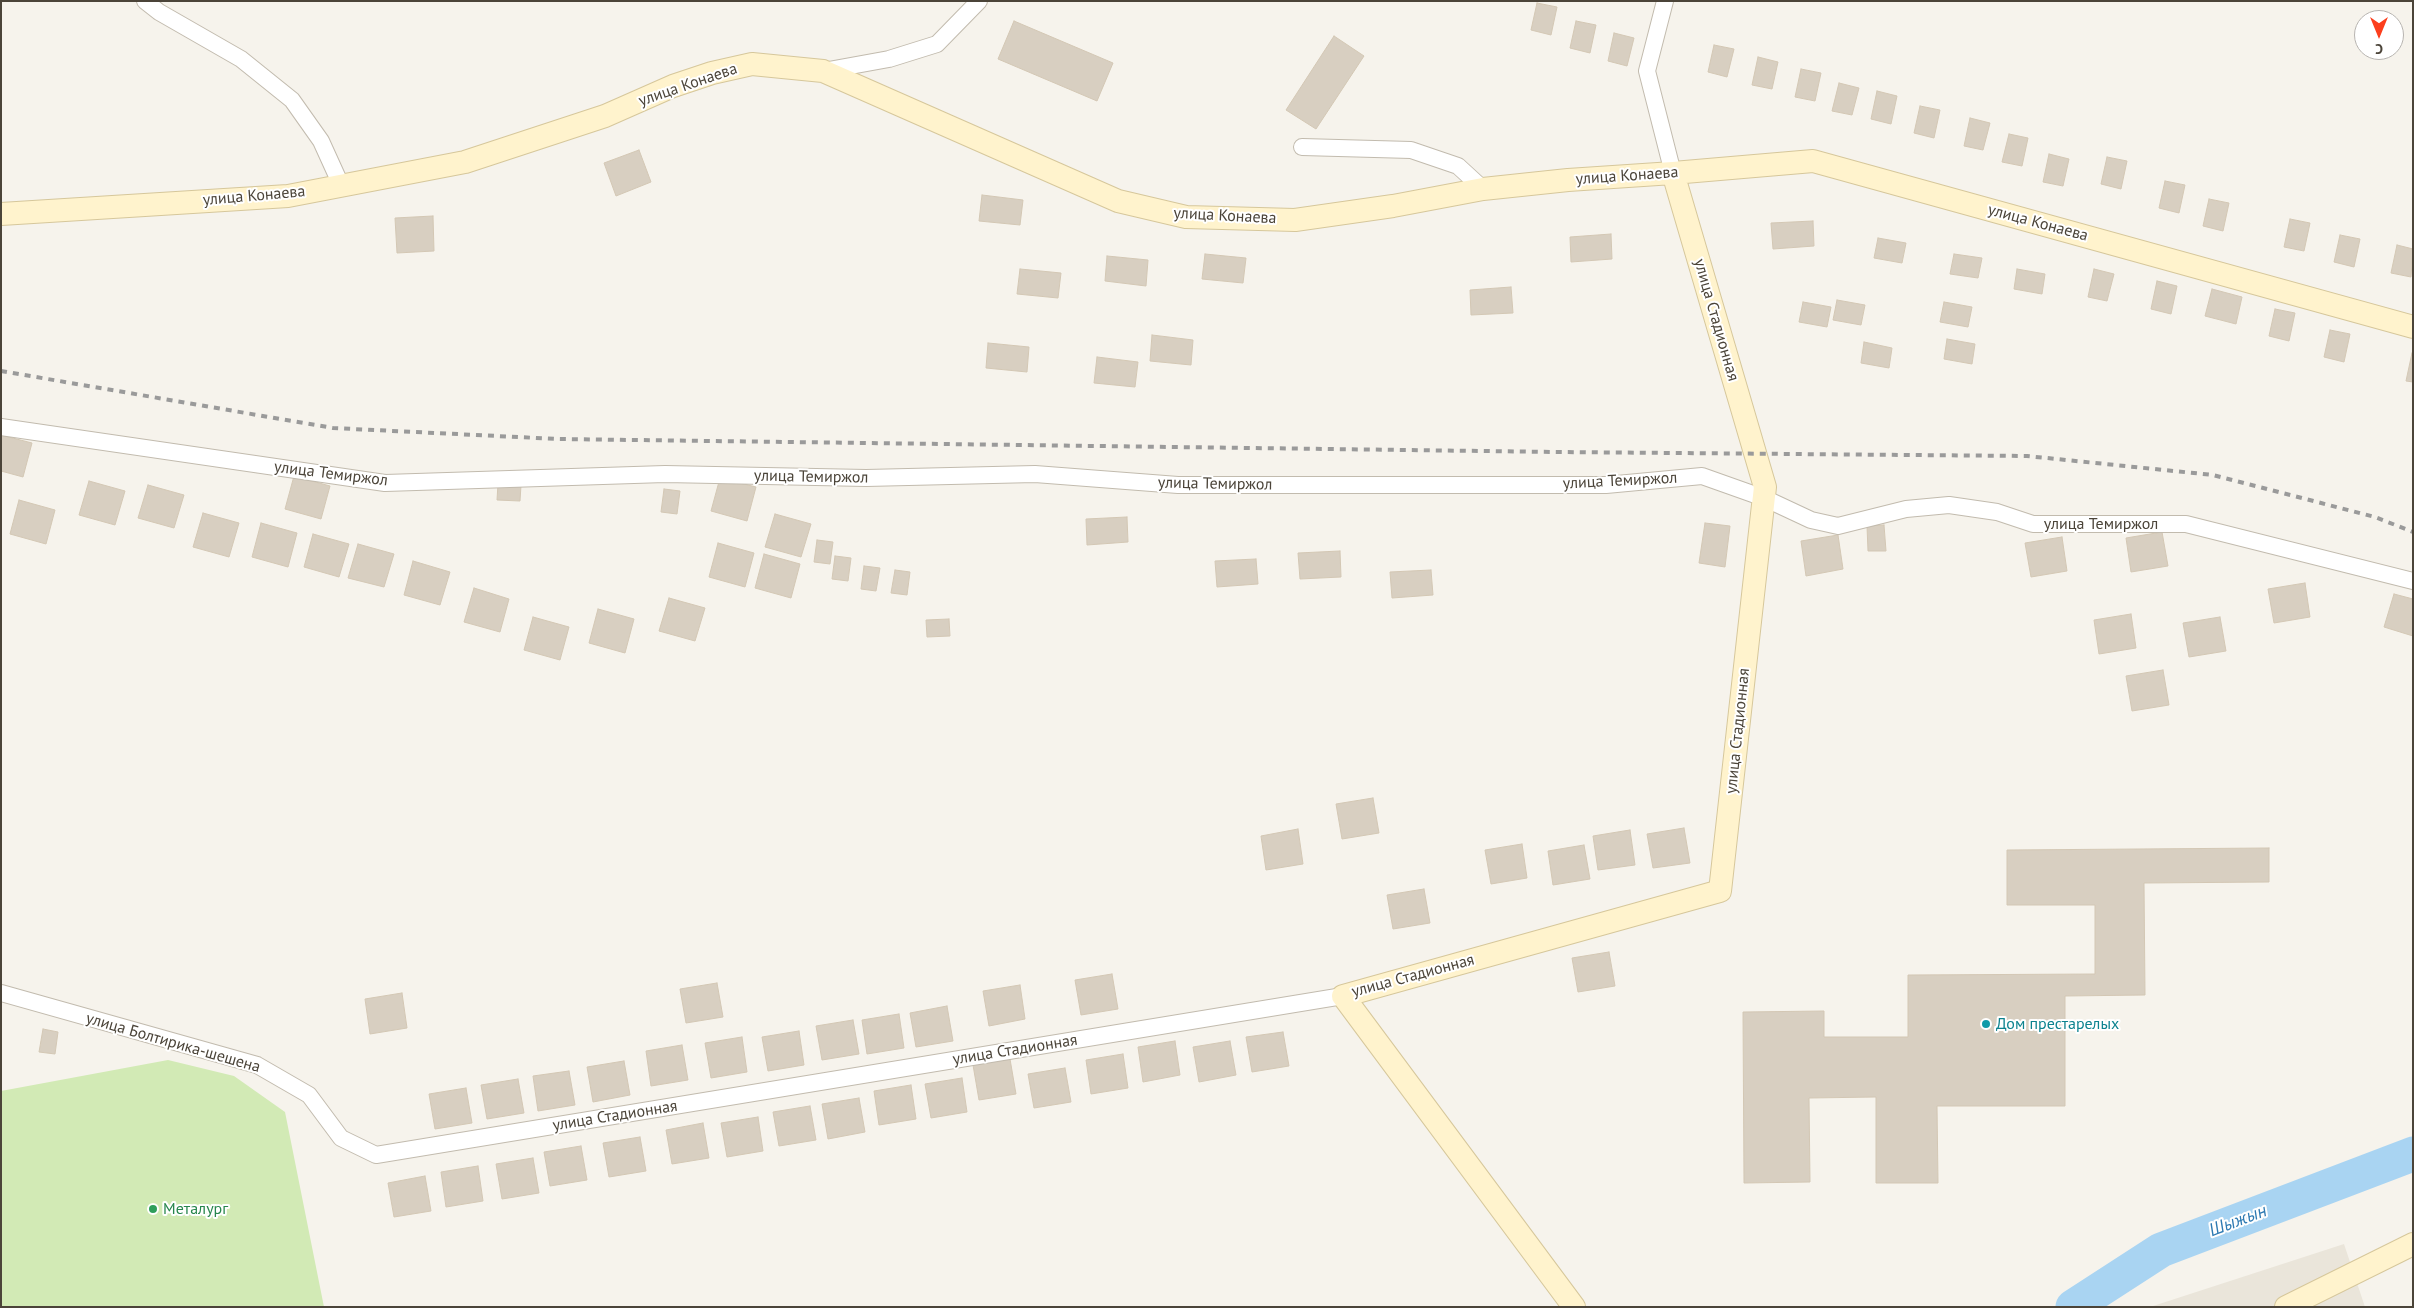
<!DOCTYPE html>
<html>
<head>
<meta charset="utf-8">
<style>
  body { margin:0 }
  #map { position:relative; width:2414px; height:1308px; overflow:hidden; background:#f6f3ec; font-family:"PT Sans",sans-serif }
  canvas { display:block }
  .frame { position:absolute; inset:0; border:2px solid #4b4439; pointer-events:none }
  .north { position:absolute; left:2354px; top:10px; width:50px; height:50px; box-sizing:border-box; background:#fff; border:1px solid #b7b4b0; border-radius:50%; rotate:180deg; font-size:14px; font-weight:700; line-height:20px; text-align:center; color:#4b4439 }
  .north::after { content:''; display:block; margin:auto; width:18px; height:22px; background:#fc3f1d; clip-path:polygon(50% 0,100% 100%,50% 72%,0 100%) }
</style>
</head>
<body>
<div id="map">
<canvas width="2414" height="1308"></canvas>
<div class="frame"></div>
<div class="north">С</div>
</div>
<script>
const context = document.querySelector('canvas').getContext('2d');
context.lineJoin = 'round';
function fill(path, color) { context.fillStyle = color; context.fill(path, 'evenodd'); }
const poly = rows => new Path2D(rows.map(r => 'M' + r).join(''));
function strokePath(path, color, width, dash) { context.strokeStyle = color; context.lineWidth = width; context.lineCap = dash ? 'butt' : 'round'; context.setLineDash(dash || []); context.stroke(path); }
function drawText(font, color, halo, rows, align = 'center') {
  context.font = font + ' "PT Sans",sans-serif'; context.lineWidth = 4; context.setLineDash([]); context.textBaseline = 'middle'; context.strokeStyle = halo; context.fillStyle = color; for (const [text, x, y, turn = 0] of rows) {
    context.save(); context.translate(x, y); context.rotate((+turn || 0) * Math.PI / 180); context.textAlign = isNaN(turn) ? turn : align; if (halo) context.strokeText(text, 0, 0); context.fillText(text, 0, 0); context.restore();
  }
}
const residential = poly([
  [2344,1244,2365,1307,2150,1307]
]);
const green = poly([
  [168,1060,234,1076,285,1112,324,1307,1,1307,1,1091]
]);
const river = poly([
  [2073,1307,2161,1250,2413,1154]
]);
const building = poly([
  [1537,3,1557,7,1551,35,1531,30,1537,3],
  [1014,21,1113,63,1097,101,998,59,1014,21],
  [1576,21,1596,25,1590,53,1570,48,1576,21],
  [1614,33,1634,38,1627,66,1608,61,1614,33],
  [1334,36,1364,56,1316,129,1286,110,1334,36],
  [1714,45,1734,49,1727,77,1708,72,1714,45],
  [1758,57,1778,62,1772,89,1752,85,1758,57],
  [1801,69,1821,73,1815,101,1795,97,1801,69],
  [1839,83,1859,88,1852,115,1832,111,1839,83],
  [1877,91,1897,96,1891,124,1871,119,1877,91],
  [1920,106,1940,110,1934,138,1914,133,1920,106],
  [1970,118,1990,123,1983,150,1964,146,1970,118],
  [2009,134,2028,138,2022,166,2002,162,2009,134],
  [639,150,651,182,616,196,604,163,639,150],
  [2049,154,2069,159,2063,186,2043,182,2049,154],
  [2107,157,2127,161,2121,189,2101,184,2107,157],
  [2165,181,2185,185,2179,213,2159,208,2165,181],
  [982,195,1023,200,1020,225,979,221,982,195],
  [2209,199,2229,203,2223,231,2203,226,2209,199],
  [433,216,434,251,397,253,395,218,433,216],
  [2290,219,2310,223,2304,251,2284,247,2290,219],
  [1813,221,1814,246,1773,249,1771,223,1813,221],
  [1611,234,1612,259,1571,262,1570,237,1611,234],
  [2340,235,2360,239,2354,267,2334,262,2340,235],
  [1878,238,1906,243,1902,263,1874,258,1878,238],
  [2397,245,2413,249,2411,277,2391,273,2397,245],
  [1205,254,1246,258,1243,283,1202,279,1205,254],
  [1954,254,1982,258,1978,278,1950,274,1954,254],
  [1107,256,1148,260,1146,286,1105,281,1107,256],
  [1020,269,1061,273,1058,298,1017,294,1020,269],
  [2017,269,2045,274,2042,294,2014,289,2017,269],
  [2094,269,2114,274,2107,301,2088,297,2094,269],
  [2157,281,2177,286,2171,314,2151,309,2157,281],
  [1511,287,1513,313,1471,315,1470,290,1511,287],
  [2212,289,2242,297,2236,324,2205,316,2212,289],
  [1837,300,1865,305,1861,325,1833,320,1837,300],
  [1803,302,1831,307,1827,327,1799,322,1803,302],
  [1944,302,1972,307,1968,327,1940,322,1944,302],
  [2275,309,2295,313,2289,341,2269,336,2275,309],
  [2330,330,2350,334,2344,362,2324,357,2330,330],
  [1152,335,1193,340,1191,365,1150,361,1152,335],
  [1947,339,1975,344,1972,364,1944,359,1947,339],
  [1864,342,1892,348,1889,368,1861,363,1864,342],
  [988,343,1029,347,1027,372,986,368,988,343],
  [2412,353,2413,353,2413,382,2406,381,2412,353],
  [1097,357,1138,362,1135,387,1094,383,1097,357],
  [1,435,32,443,23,477,1,471,1,435],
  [294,476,330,486,321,519,285,509,294,476],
  [720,478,756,487,747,521,711,511,720,478],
  [89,481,125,491,115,525,79,515,89,481],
  [498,484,521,485,520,501,497,500,498,484],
  [148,485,184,495,174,528,138,518,148,485],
  [664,489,680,491,677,514,661,512,664,489],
  [19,500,55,510,46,544,10,534,19,500],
  [203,513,239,523,229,557,193,547,203,513],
  [775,514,811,524,801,557,765,547,775,514],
  [1127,517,1128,542,1087,545,1086,519,1127,517],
  [261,523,297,533,288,567,252,557,261,523],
  [1705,523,1730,526,1725,567,1699,563,1705,523],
  [1884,525,1886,551,1868,551,1867,526,1884,525],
  [2162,532,2168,566,2131,572,2126,538,2162,532],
  [313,534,349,544,339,577,304,567,313,534],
  [1838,535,1843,569,1806,576,1801,541,1838,535],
  [2062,537,2067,571,2031,577,2025,543,2062,537],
  [817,540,833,542,830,564,814,562,817,540],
  [718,543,754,553,745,587,709,577,718,543],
  [358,544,394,554,384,587,348,578,358,544],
  [1340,551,1341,577,1300,579,1298,553,1340,551],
  [764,554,800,564,791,598,755,588,764,554],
  [835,556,851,558,848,581,832,579,835,556],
  [1256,559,1258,584,1217,587,1215,561,1256,559],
  [413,561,450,572,440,605,404,595,413,561],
  [864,566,880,568,876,591,861,589,864,566],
  [895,570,910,572,907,595,891,593,895,570],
  [1431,570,1433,595,1392,598,1390,572,1431,570],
  [2305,583,2310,617,2274,623,2268,589,2305,583],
  [474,588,509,599,500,632,464,622,474,588],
  [2394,594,2413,599,2413,636,2384,627,2394,594],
  [669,598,705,608,695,641,659,631,669,598],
  [598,609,634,619,625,653,589,643,598,609],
  [2131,614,2136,648,2099,654,2094,620,2131,614],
  [533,617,569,627,560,660,524,650,533,617],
  [2220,617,2226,651,2189,657,2183,623,2220,617],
  [949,619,950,636,927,637,926,620,949,619],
  [2163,670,2169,705,2132,711,2126,676,2163,670],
  [1373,798,1379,833,1342,839,1336,804,1373,798],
  [1684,828,1690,863,1653,868,1647,834,1684,828],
  [1298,829,1303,864,1266,870,1261,836,1298,829],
  [1630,830,1635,865,1598,870,1593,836,1630,830],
  [1522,844,1527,878,1491,884,1485,850,1522,844],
  [1584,845,1590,879,1553,885,1548,851,1584,845],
  [2269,848,2269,882,2144,883,2145,995,2065,996,2065,1106,1937,1106,1938,1183,1876,1183,1876,1097,1809,1098,1810,1182,1744,1183,1743,1012,1824,1011,1824,1037,1908,1037,1908,975,2095,974,2095,905,2007,905,2007,850,2269,848],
  [1424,889,1430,923,1393,929,1387,895,1424,889],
  [1609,952,1615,986,1578,992,1572,958,1609,952],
  [1112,974,1118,1009,1081,1015,1075,980,1112,974],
  [717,983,723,1017,686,1023,680,989,717,983],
  [1020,985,1025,1019,989,1026,983,991,1020,985],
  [402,993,407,1028,370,1034,365,999,402,993],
  [947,1006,953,1041,916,1047,910,1013,947,1006],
  [899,1014,904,1048,867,1054,862,1020,899,1014],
  [853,1020,859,1054,822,1060,816,1026,853,1020],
  [43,1029,58,1032,55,1054,39,1052,43,1029],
  [799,1031,804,1065,768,1071,762,1037,799,1031],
  [1283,1032,1289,1066,1252,1072,1246,1037,1283,1032],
  [742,1037,747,1072,711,1078,705,1043,742,1037],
  [1175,1041,1180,1075,1143,1082,1138,1047,1175,1041],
  [1230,1041,1236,1075,1199,1082,1193,1047,1230,1041],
  [682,1045,688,1080,651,1086,646,1051,682,1045],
  [1123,1054,1128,1088,1091,1094,1086,1060,1123,1054],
  [1010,1059,1016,1094,979,1100,973,1065,1010,1059],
  [624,1061,630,1095,593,1102,587,1067,624,1061],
  [1065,1068,1071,1102,1034,1108,1028,1074,1065,1068],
  [569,1071,575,1105,538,1111,533,1076,569,1071],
  [962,1078,967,1112,931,1118,925,1084,962,1078],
  [518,1079,524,1113,487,1119,481,1085,518,1079],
  [911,1085,916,1119,879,1125,874,1091,911,1085],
  [466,1088,472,1123,435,1129,429,1094,466,1088],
  [859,1098,865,1132,828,1139,822,1104,859,1098],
  [810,1106,816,1140,779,1146,773,1112,810,1106],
  [758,1117,763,1151,727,1157,721,1123,758,1117],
  [703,1123,709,1158,672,1164,666,1130,703,1123],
  [640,1137,646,1171,609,1177,603,1143,640,1137],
  [581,1146,587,1180,550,1186,544,1152,581,1146],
  [533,1158,539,1193,502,1199,496,1164,533,1158],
  [478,1166,483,1201,446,1207,441,1172,478,1166],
  [425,1176,431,1211,394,1217,388,1183,425,1176]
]);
const street = poly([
  [145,1,159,12,241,59,292,100,321,141,341,185],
  [1665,1,1647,71,1673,173],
  [823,71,889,59,937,44,979,1],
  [1302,147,1411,150,1458,166,1483,189],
  [1,427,385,483,665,474,866,478,1035,474,1178,485,1606,485,1702,476,1764,498,1811,520,1838,526,1906,509,1949,505,1997,512,2033,524,2186,524,2413,581],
  [1,993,257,1065,309,1095,341,1138,376,1155,1343,996]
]);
const secondary = poly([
  [1,214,288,196,465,162,605,116,673,86,712,73,752,64,823,71,1118,201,1186,217,1295,220,1393,206,1483,189,1568,180,1673,173,1813,161,2413,327],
  [1574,1307,1343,996,1720,891,1765,487,1673,173],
  [2286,1307,2413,1244]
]);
const rail = poly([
  [1,371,333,428,558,439,1559,452,2027,456,2213,475,2375,517,2413,532]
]);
const markers = [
  [1986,1024,5,"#0f9aa8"],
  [153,1209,5,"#2e9e5b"]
];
const streetNames = [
  ["улица Конаева",688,85,-19],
  ["улица Конаева",1627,176,-4],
  ["улица Конаева",254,196,-5],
  ["улица Конаева",1225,216,3],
  ["улица Конаева",2038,223,15],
  ["улица Стадионная",1716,320,74],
  ["улица Темиржол",331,474,7],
  ["улица Темиржол",811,477,1],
  ["улица Темиржол",1620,481,-3],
  ["улица Темиржол",1215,484,1],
  ["улица Темиржол",2101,524],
  ["улица Стадионная",1738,731,-84],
  ["улица Стадионная",1413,976,-15],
  ["улица Болтирика-шешена",173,1043,16],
  ["улица Стадионная",1015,1050,-9],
  ["улица Стадионная",615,1116,-9]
];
const cultureNames = [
  ["Дом престарелых",1996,1024]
];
const leisureNames = [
  ["Металург",163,1209]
];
const waterNames = [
  ["Шыжын",2238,1221,-21]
];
fill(residential, '#eae5da');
fill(green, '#d2eab5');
strokePath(river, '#a9d4f2', 35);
fill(building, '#d8cfc1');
strokePath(building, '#d3c7b4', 1);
strokePath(street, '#c2bbae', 18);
strokePath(secondary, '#d6c79b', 24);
strokePath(street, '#fff', 16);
strokePath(secondary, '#fff3cd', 22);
strokePath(rail, '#9a9a9a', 4, [6, 6]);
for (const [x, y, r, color] of markers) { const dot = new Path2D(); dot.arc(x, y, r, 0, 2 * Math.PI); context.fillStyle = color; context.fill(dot); strokePath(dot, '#fff', 2); }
drawText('16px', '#4b4439', '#fff', streetNames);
drawText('16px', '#0d838f', '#fff', cultureNames, 'left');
drawText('16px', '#27864d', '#fff', leisureNames, 'left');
drawText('italic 18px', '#2e7ab2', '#fff', waterNames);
</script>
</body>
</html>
